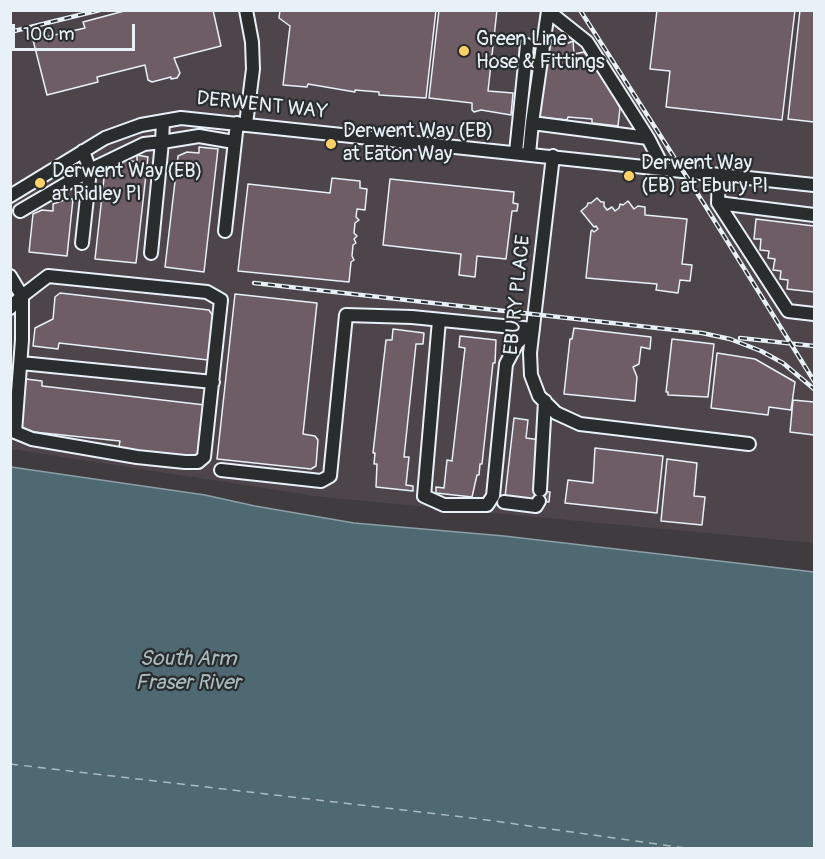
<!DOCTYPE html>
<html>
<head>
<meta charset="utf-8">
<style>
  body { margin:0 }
  #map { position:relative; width:825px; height:859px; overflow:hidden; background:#3f3b3e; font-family:Pangolin,sans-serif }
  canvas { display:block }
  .frame { position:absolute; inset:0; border:12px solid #e8f1f8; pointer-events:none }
  .scale { position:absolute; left:12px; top:24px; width:123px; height:27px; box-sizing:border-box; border:3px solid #e8f1f8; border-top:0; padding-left:8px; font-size:18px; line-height:21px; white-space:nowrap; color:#e8f1f8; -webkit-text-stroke:4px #2a2d2e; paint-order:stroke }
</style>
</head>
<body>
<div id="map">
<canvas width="825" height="859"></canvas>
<div class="frame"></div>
<div class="scale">100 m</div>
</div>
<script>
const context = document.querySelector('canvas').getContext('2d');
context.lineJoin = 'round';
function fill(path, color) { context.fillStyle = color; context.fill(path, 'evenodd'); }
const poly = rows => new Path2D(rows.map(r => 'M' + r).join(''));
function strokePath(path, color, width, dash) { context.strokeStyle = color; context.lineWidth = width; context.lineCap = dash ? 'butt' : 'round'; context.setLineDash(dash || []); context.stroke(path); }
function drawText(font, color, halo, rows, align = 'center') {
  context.font = font + ' Pangolin,sans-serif'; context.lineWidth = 4.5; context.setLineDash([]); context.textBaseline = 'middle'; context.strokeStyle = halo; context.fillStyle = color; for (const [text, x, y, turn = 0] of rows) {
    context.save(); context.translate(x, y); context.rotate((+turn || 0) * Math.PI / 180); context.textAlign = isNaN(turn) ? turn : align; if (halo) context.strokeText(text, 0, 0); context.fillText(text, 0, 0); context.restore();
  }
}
const built = poly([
  [11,11,814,11,814,543,322,497,11,449]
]);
const water = poly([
  [11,467,205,495,255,506,354,523,504,536,814,572,814,848,11,848,11,467]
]);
const ferry = poly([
  [10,764,480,819,685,848]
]);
const building = poly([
  [128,10,213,10,221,46,174,58,180,73,177,78,171,79,171,77,152,82,148,80,145,65,97,77,98,82,47,95,33,40,85,28,83,22,128,10],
  [280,10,436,10,426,98,379,95,379,92,355,90,355,92,308,84,307,87,283,85,290,26,279,18,280,10],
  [439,10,497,10,488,91,513,93,511,115,481,110,474,112,472,110,472,103,429,98,439,10],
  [657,10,795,10,782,120,666,107,670,71,650,69,657,10],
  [800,10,814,10,814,122,788,119,800,10],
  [573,41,574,54,584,52,587,56,585,65,591,66,596,63,620,108,618,126,592,123,592,119,568,117,567,120,539,117,547,46,551,42,566,44,573,41],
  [199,147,218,149,204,272,165,267,178,156,187,152,199,153,199,147],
  [137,155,148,157,136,263,95,259,105,169,126,160,137,162,137,155],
  [332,178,360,181,360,188,367,189,365,210,357,209,356,217,359,220,355,223,354,233,357,236,354,239,356,243,353,245,352,256,354,260,351,262,349,282,238,271,248,184,330,193,332,178],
  [390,179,514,192,513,203,518,204,517,211,512,211,506,259,477,256,475,277,459,275,461,254,383,245,390,179],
  [597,198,601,202,604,202,604,206,607,210,612,207,615,211,619,208,620,204,623,205,628,201,634,209,638,206,645,207,645,215,687,219,682,264,692,265,690,281,680,280,678,293,656,290,657,284,586,278,591,231,592,230,594,232,598,229,596,226,594,227,581,211,587,206,588,203,591,203,597,198],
  [67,199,73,199,67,256,29,252,33,214,42,210,53,211,53,204,67,199],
  [756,219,814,226,814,292,787,289,788,280,780,279,781,271,773,270,775,259,768,258,769,251,760,250,761,239,754,239,756,219],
  [60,293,209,310,213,316,208,360,59,343,58,349,33,346,35,328,53,319,55,297,60,293],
  [235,294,317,303,303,434,315,436,318,440,316,466,311,469,217,459,235,294],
  [574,328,651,337,650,349,641,347,639,364,633,367,637,377,635,401,564,394,570,339,572,339,574,328],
  [393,329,424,333,423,344,416,344,404,457,409,457,406,485,413,486,413,491,376,487,377,464,374,464,375,453,373,453,386,340,392,340,393,329],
  [460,336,496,340,495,363,493,363,482,464,480,464,479,475,477,475,472,497,436,493,436,487,444,488,447,460,452,461,465,348,459,347,460,336],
  [672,339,714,344,708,397,668,395,668,392,666,392,672,339],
  [717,353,755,359,795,382,791,410,769,407,768,415,711,408,717,353],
  [26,379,42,381,42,386,205,405,199,456,194,459,124,452,119,447,120,441,24,431,21,426,26,379],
  [793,400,814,402,814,435,790,432,793,400],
  [514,418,528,420,526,438,541,440,535,490,550,492,549,502,505,497,514,418],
  [595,448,663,456,657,513,565,503,568,480,593,483,595,448],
  [667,459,697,463,694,496,705,497,702,525,661,521,667,459]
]);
const minor = poly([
  [246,10,252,42,253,69,246,124],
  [163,121,162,142,199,136,234,142],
  [532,123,548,11,587,42,648,138],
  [83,151,90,170,144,144,162,142,151,253],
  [516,152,527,45],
  [529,154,532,123,648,138,664,169],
  [553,156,530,353,531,375,539,396,556,413,580,424,749,444],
  [719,175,718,203,814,215],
  [10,196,105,138,141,125,181,118,814,185],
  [718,203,788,311,814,314],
  [20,211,90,170],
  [225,231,237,123],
  [82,243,90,170],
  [10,276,22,296],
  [10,308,22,296,48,276,207,292,221,300,204,457,198,462,185,462,137,457,32,439,15,432,22,340,22,296],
  [439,320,424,496,444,505,487,505,493,496,506,364,517,343,533,329],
  [21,363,213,382],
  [221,470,321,481,330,476,346,315,412,317,533,329],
  [540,490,545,401],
  [504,502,536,506,539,501]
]);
const rail = poly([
  [580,10,706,207,814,381],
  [10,32,100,10],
  [254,283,702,333,730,339,761,351,783,363,814,389],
  [740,338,814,346]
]);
const markers = [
  [464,51,6,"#ffd166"],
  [331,144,6,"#ffd166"],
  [629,176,6,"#ffd166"],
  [40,183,6,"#ffd166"]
];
const poiNames = [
  ["Green Line",476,40],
  ["Hose & Fittings",476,63],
  ["Derwent Way (EB)",343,132],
  ["at Eaton Way",343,155],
  ["Derwent Way",641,164],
  ["(EB) at Ebury Pl",641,187],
  ["Derwent Way (EB)",52,172],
  ["at Ridley Pl",52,195]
];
const streetNames = [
  ["DERWENT WAY",262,106,6],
  ["EBURY PLACE",518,295,-84]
];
const waterNames = [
  ["South Arm",188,660],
  ["Fraser River",188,684]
];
fill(built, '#4d454a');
fill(water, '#4e6972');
strokePath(water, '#8c9fa8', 1.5);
strokePath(ferry, '#aabbc2', 1.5, [8, 6]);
fill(building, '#6f5d65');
strokePath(building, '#e8f1f8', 1.5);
strokePath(minor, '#e8f1f8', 16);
strokePath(minor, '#2a2d2e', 12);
strokePath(rail, '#e8f1f8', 4.5);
strokePath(rail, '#2a2d2e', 2, [7]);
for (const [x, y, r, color] of markers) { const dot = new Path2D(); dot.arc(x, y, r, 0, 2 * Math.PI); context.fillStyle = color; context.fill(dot); strokePath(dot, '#2a2d2e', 2); }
drawText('20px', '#e8f1f8', '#2a2d2e', poiNames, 'left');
drawText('20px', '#e8f1f8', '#2a2d2e', streetNames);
drawText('italic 21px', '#aabbc2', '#2a2d2e', waterNames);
</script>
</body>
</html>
